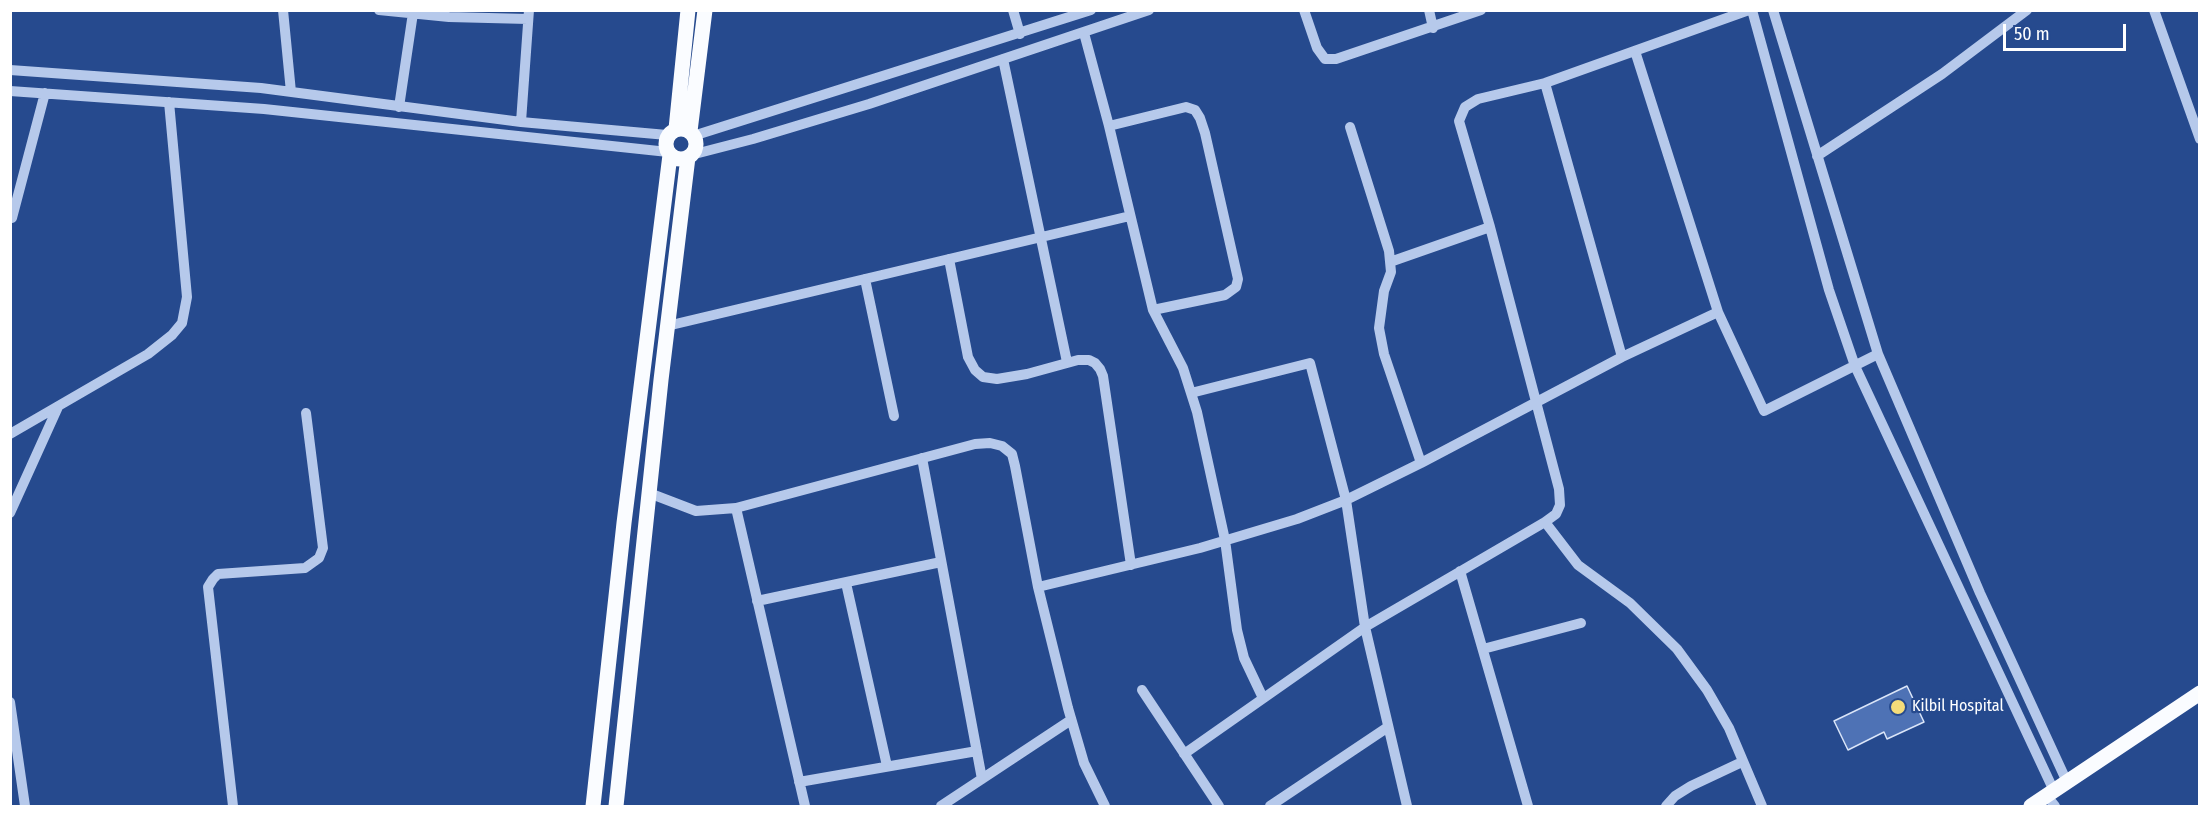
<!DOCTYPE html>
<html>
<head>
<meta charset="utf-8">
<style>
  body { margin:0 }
  #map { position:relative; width:2210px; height:817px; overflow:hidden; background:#264a8e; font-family:"Fira Sans Condensed",sans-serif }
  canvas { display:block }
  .frame { position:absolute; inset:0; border:12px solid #fff; pointer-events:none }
  .scale { position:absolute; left:2003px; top:24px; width:123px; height:27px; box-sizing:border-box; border:3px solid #fff; border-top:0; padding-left:8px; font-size:18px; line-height:21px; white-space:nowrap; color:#fff; -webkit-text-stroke:4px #264a8e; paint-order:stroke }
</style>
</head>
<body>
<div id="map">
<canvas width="2210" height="817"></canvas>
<div class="frame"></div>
<div class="scale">50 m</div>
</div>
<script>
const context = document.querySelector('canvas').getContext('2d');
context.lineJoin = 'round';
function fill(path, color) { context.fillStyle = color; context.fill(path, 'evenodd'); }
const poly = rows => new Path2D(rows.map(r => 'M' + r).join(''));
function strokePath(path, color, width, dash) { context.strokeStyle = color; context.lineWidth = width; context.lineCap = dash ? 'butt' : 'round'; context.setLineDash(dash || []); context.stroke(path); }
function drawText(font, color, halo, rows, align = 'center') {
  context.font = font + ' "Fira Sans Condensed",sans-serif'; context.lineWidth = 4.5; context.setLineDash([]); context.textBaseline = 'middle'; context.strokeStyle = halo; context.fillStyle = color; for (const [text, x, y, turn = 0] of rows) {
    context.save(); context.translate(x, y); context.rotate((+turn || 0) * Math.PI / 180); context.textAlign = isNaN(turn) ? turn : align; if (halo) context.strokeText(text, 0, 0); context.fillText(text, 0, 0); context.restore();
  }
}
const building = poly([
  [1907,686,1924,722,1887,739,1884,732,1848,750,1834,721,1907,686]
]);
const minor = poly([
  [283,10,291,92],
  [379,10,449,17,528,19],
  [1013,10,1020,34],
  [1304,10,1317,48,1325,59,1336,59,1481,10],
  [1429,10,1433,28],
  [1752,10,1829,290,1855,366,2054,791],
  [1773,10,1878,354,1980,593,2067,782],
  [2154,10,2200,139],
  [1084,33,1109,126,1153,310,1183,368,1197,412,1225,540,1237,630,1244,658,1263,698],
  [1635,51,1718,312],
  [1003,59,1067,362],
  [10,70,261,88,521,122,667,135],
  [1545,83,1622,357],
  [10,91,264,109,668,152],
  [399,107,413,13],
  [521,122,529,10],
  [1109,126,1186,107,1195,110,1200,118,1205,133,1238,279,1236,287,1225,295,1153,310],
  [1350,127,1389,251,1391,272,1384,291,1379,328,1384,354,1421,463],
  [693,136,1091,10],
  [691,155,753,139,869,104,1149,10],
  [1817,156,1942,74,2027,10],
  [12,218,45,93],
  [949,259,968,357,975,370,983,377,997,379,1027,374,1078,360,1089,360,1095,363,1100,369,1103,376,1131,565],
  [1390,262,1490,227],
  [865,279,894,416],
  [667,326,1130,216],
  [1191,393,1310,363,1346,500,1365,627,1407,806],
  [10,434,148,354,172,335,182,323,187,297,169,102],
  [922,458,982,779],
  [649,493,696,511,736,508,975,444,990,443,1002,446,1012,454,1015,466,1038,587,1068,708,1084,763,1105,806],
  [736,508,805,806],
  [10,513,58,407],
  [1545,522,1578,565,1630,603,1677,649,1707,690,1729,728,1762,806],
  [1460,571,1528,806],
  [846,583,887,766],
  [1038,587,1200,548,1297,519,1346,500,1421,463,1622,357,1718,312,1764,411,1878,354],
  [757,601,941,562],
  [1483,649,1581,623],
  [1142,690,1219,806],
  [10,702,25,806],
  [1184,754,1365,627,1545,522,1556,514,1560,505,1559,489,1490,227,1459,121,1465,107,1478,99,1545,83,1749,10],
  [799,782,977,751],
  [2047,796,2055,806],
  [233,806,208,587,213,579,218,574,305,568,319,558,323,548,306,413],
  [941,806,1071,720],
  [1270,806,1388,727],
  [1666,806,1675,796,1691,786,1742,762]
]);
const major = poly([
  '666 144a15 15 0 1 1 30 0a15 15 0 1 1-30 0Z',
  [676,129,688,10],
  [690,131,705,10],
  [593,806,624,523,670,155],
  [616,806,661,380,688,157],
  [2031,806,2200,693]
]);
const markers = [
  [1898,707,8,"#f4dc7a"]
];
const poiNames = [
  ["Kilbil Hospital",1912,707]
];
fill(building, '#4e72b5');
strokePath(building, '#dae5f8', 1.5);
strokePath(minor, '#b6c9eb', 10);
strokePath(major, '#fafcff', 15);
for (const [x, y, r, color] of markers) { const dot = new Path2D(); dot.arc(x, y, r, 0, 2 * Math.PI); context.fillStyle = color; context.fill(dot); strokePath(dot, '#264a8e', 2); }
drawText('16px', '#fff', '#264a8e', poiNames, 'left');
</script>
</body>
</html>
